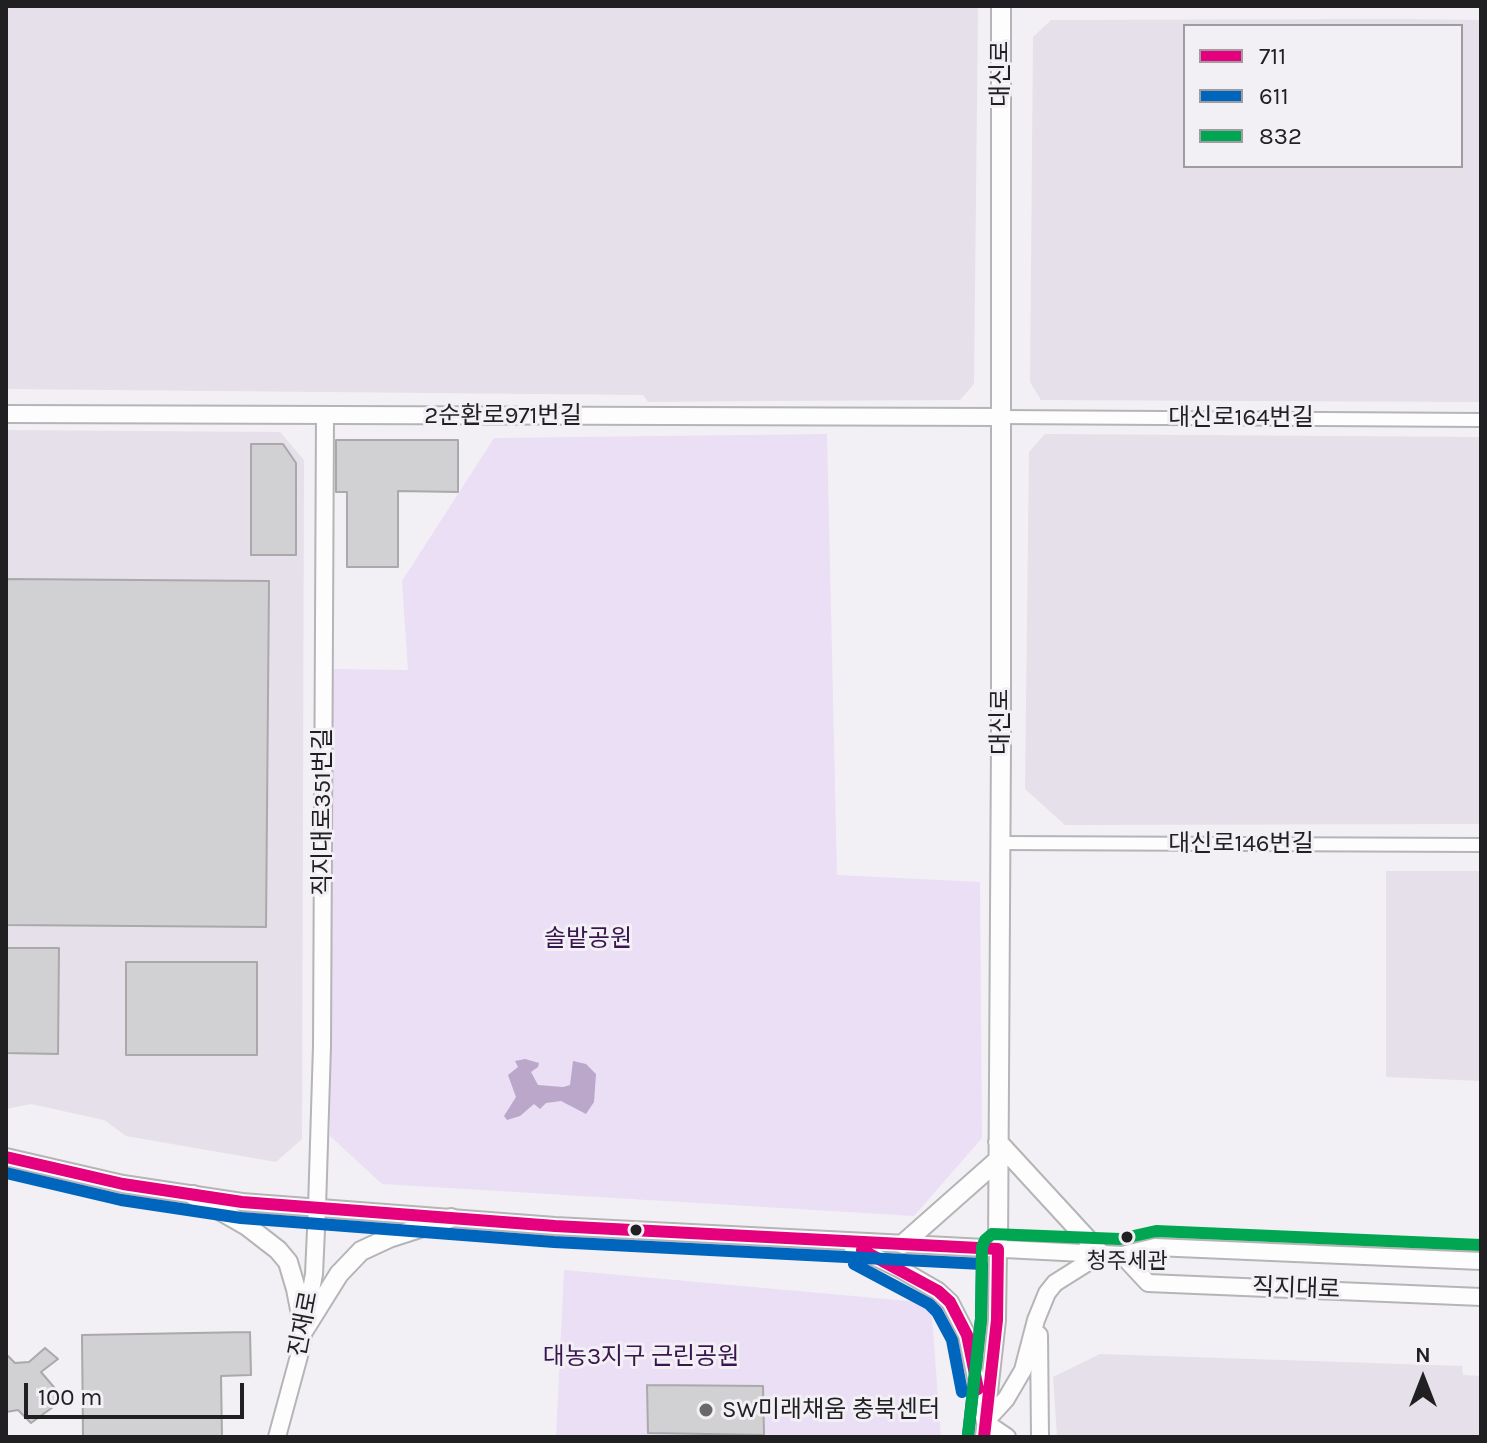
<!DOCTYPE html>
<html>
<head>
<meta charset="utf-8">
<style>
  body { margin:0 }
  #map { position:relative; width:1487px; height:1443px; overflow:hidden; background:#f2f0f4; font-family:Karla,sans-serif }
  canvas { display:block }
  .frame { position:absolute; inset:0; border:8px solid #201f21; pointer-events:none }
  .legend { position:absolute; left:1183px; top:24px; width:280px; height:144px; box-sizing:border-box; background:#f2eff5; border:2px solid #9e9ca0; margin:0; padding:10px 14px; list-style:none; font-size:24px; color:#201f21 }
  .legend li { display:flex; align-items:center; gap:16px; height:40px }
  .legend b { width:40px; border:2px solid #9e9ca0 }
  .north { position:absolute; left:1383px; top:1339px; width:80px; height:80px; -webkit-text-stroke:6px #f2eff5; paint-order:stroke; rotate:0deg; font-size:22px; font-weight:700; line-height:32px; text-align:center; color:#201f21 }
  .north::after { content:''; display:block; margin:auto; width:28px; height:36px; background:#201f21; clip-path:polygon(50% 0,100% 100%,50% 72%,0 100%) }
  .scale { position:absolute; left:24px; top:1383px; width:220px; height:36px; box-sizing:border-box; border:4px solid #201f21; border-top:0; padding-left:10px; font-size:24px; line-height:28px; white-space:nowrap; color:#201f21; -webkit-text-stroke:6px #f2eff5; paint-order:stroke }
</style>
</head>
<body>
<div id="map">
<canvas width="1487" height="1443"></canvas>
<div class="frame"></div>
<ul class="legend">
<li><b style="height:10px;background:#e5007d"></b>711</li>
<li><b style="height:10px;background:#0065bd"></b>611</li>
<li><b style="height:10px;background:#00a651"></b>832</li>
</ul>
<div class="north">N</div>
<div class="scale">100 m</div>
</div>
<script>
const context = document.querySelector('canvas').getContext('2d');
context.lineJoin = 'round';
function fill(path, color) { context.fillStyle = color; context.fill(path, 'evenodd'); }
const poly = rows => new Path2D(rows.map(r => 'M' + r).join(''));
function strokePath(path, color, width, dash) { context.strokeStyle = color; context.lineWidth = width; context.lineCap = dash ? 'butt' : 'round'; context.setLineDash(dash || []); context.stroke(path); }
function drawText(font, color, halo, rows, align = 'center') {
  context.font = font + ' Karla,"Noto Sans KR",sans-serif'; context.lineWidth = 6; context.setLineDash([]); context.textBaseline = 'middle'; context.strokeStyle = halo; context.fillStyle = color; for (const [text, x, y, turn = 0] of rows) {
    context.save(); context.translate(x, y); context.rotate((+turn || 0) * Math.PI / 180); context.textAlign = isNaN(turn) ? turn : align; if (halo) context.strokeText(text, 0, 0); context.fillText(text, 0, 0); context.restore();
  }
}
const built = poly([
  [6,6,978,6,974,384,960,400,769,401,648,402,643,395,6,389],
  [1398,19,1481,20,1481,402,1041,400,1030,382,1033,37,1051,20],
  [1185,26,1461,26,1461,166,1185,166],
  [6,430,280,432,304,460,302,1139,276,1162,126,1136,104,1120,31,1104,6,1109],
  [1045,434,1481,437,1481,824,1065,825,1025,789,1029,452],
  [1386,871,1481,871,1481,1081,1386,1077],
  [1100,1354,1462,1366,1463,1375,1481,1376,1481,1437,1057,1437,1053,1377]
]);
const green = poly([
  [827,434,837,875,980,882,982,1138,914,1216,382,1184,330,1136,333,669,408,670,402,581,494,438],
  [564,1270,931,1303,941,1437,556,1437]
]);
const water = poly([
  [525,1059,539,1063,538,1067,531,1072,538,1085,563,1087,570,1085,573,1061,586,1064,596,1074,594,1102,586,1114,561,1101,546,1103,540,1109,534,1104,520,1116,507,1120,504,1116,516,1097,508,1075,518,1067,515,1061]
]);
const building = poly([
  [336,440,458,440,458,492,398,491,398,567,347,567,347,492,336,492,336,440],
  [251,444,283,444,296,463,296,555,251,555,251,444],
  [6,579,269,581,266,927,6,925,6,579],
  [6,948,59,948,58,1054,6,1053,6,948],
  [126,962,257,962,257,1055,126,1055,126,962],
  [250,1332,251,1375,221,1376,222,1437,83,1437,82,1335,250,1332],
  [45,1348,58,1359,41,1372,64,1399,31,1423,18,1410,6,1412,6,1354,15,1363,29,1362,45,1348],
  [647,1385,763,1386,764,1435,648,1433,647,1385]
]);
const minor = poly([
  [1001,417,1481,420],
  [1000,843,1481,845]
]);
const tertiary = poly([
  [6,414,1001,417],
  [6,1157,123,1184,242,1202,555,1226,1122,1255,1155,1247,1481,1261],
  [852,1246,900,1269,938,1291,950,1302,967,1335,985,1422,1007,1437],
  [1122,1255,1148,1283,1481,1297],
  [1039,1335,1040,1437],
  [985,1422,1006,1399,1023,1370,1036,1320,1047,1293,1055,1283,1101,1254],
  [277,1437,299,1356,314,1274,317,1208,322,1046,325,416],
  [984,1437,997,1320,998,1249]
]);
const secondary = poly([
  [998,1142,1101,1254],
  [193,1195,247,1226,278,1250,288,1262,296,1289,304,1330],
  [903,1244,998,1160],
  [998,1249,1001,743,1001,6],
  [304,1330,339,1274,361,1251,389,1238,451,1218]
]);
const bus1 = poly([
  [6,1157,123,1184,242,1202,555,1226,998,1249,997,1320,984,1437],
  [862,1250,938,1291,950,1302,967,1335,978,1389]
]);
const bus2 = poly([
  [6,1173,121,1200,241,1218,554,1242,982,1264,981,1319,968,1435],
  [854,1264,929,1304,937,1312,952,1340,962,1392]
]);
const bus3 = poly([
  [968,1435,981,1319,982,1247,985,1240,992,1234,1120,1239,1156,1231,1481,1245]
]);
const markers = [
  [636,1230,7,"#201f21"],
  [1127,1237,7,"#201f21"],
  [706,1410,8,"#6a686b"]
];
const busNames = [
  ["청주세관",1127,1262]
];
const streetNames = [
  ["대신로",1001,74,-90],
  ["2순환로971번길",503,416],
  ["대신로164번길",1241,418],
  ["대신로",1001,722,-90],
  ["직지대로351번길",323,812,-90],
  ["대신로146번길",1241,844],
  ["직지대로",1296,1289,2],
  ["진재로",304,1324,-79]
];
const parkNames = [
  ["솔밭공원",588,939],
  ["대농3지구 근린공원",641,1357]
];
const poiNames = [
  ["SW미래채움 충북센터",722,1410]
];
fill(built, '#e5e0e9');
fill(green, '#eadff4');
fill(water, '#baa7c9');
fill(building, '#d1d0d2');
strokePath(building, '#aaa8ab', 2);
strokePath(minor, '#b5b4b6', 16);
strokePath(tertiary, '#b5b4b6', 20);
strokePath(secondary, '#b5b4b6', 22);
strokePath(minor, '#fdfdfd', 12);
strokePath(tertiary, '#fdfdfd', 16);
strokePath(secondary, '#fdfdfd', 18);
strokePath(bus1, '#e5007d', 12);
strokePath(bus2, '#0065bd', 12);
strokePath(bus3, '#00a651', 12);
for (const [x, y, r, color] of markers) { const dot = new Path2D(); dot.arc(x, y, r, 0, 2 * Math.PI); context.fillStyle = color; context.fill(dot); strokePath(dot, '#f2eff5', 3); }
drawText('22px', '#201f21', '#f2eff5', busNames);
drawText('24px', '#201f21', '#f2eff5', streetNames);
drawText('24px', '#39164f', '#f2eff5', parkNames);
drawText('24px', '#201f21', '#f2eff5', poiNames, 'left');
</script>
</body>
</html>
